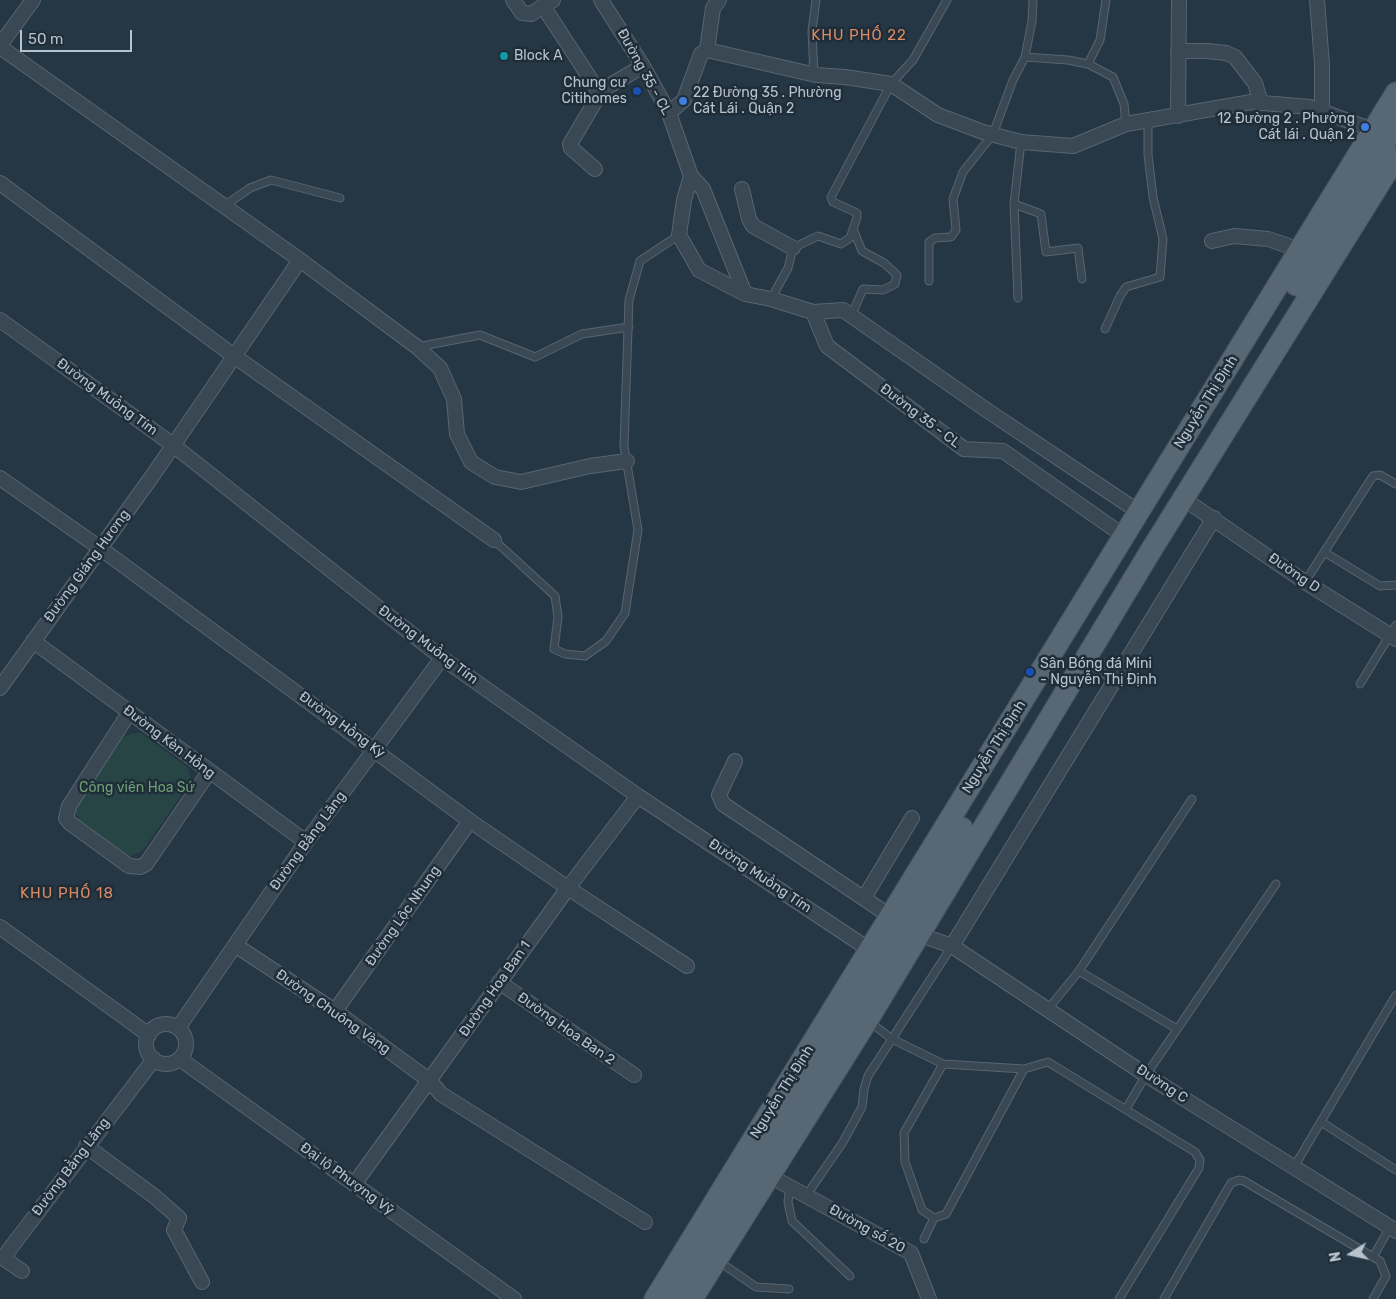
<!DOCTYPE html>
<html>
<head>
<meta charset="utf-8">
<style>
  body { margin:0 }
  #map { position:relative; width:1396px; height:1299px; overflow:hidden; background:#253644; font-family:Rubik,sans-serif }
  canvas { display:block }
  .north { position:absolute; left:1326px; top:1229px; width:50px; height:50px; -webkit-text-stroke:4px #1f2d39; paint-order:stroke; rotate:260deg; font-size:14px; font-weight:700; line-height:20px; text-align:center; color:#b7c2cd }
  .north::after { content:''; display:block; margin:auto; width:18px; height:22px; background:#b7c2cd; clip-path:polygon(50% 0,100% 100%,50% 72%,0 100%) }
  .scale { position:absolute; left:20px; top:30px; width:112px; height:22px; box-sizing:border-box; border:2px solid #b7c2cd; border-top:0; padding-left:6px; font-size:15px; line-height:18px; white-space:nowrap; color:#b7c2cd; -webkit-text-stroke:4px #1f2d39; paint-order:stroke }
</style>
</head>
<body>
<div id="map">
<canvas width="1396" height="1299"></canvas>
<div class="north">N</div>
<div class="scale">50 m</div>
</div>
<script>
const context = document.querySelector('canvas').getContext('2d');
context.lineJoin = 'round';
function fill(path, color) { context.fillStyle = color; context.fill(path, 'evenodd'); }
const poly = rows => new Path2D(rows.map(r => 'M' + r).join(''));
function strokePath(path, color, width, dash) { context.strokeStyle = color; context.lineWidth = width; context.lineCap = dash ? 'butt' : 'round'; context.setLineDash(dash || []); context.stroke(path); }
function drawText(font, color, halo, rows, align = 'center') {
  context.font = font + ' Rubik,sans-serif'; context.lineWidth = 5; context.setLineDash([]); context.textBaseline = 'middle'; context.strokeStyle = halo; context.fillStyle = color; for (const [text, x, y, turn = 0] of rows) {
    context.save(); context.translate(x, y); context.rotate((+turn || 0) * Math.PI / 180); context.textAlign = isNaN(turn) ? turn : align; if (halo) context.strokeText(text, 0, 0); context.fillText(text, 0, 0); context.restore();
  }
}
const green = poly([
  [134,733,141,733,188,768,191,781,146,846,141,852,128,856,79,820,75,811,76,805,123,737]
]);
const lane = poly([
  [1025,57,1068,60,1088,64,1113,77,1124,104,1126,124],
  [1088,64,1100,40,1106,0],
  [814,75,812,31,816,0],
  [1014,204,1041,214,1046,252,1078,248,1082,279],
  [224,206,250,188,271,180,340,198],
  [929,281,929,242,935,238,951,237,956,230,953,199,963,172,993,134,1013,80,1025,57,1032,21,1033,0],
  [1018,298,1014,204,1021,142],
  [771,299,788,268,793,248,818,236,841,244,850,238,857,218,857,213,833,202,831,197,891,84,913,60,947,0],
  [851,316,863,289,883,290,895,284,897,275,884,263,862,251,853,229],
  [1105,329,1120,296,1126,287,1160,277,1163,239,1153,197,1148,155,1148,121],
  [417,347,480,335,535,357,582,334,629,327],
  [494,540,555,596,558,617,554,649,565,654,585,656,606,641,625,613,638,530,624,446,629,300,640,261,679,235],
  [1324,552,1380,586,1396,585],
  [1305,582,1373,476,1380,475,1396,484],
  [1360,684,1396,625],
  [1079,971,1177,1029],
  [1048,1009,1079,971,1192,799],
  [875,1026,892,1039,943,1064,1024,1069,1048,1062,1195,1152,1200,1160,1199,1168,1119,1299],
  [943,1064,904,1133,905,1162,922,1210,934,1218,946,1214,1024,1069],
  [1126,1109,1146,1075,1276,884],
  [1321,1122,1396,1170],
  [1294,1167,1396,995],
  [790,1187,788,1202,792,1221,850,1276],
  [806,1196,843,1142,862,1107,864,1089,868,1076,952,946],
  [924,1239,934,1218],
  [1373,1257,1390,1227],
  [727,1267,756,1287,789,1289],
  [1164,1299,1231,1183,1239,1180,1244,1181,1380,1261,1386,1276,1373,1299]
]);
const street = poly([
  [513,0,522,13,531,14,553,0],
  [601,0,643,66,669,113,691,176,703,189,745,294],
  [1317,0,1322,64,1322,112],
  [543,6,597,89,602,90,643,66],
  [0,45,33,0],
  [0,47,300,260,417,347,440,368,454,399,457,434,471,462,495,477,521,482,590,466,627,461],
  [707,50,713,8,719,0],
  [1178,51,1207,51,1226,53,1235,57,1255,83,1261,103],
  [669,113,684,100,701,54,707,50,816,75,845,77,891,84,938,115,983,132,1021,142,1073,146,1126,124,1251,102,1310,107,1373,130],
  [1178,116,1179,0],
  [595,169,571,148,570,144,602,90],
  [691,176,684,200,679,235,699,270,745,294,771,299,813,312,843,310,985,409,1139,512],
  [0,183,234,356,494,540],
  [742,189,749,219,753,226,793,248],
  [1212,241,1234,236,1268,239,1286,245,1298,253],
  [813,312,827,346,964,449,1003,451,1124,536],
  [0,320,173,445,442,658,638,796,870,950],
  [0,478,100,548,470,821,568,888,687,966],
  [1194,506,1305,582,1396,639],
  [33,641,306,842],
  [1097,665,1115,677],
  [0,688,153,475,300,260],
  [129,713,69,806,66,818,70,823,129,866,140,867,146,864,209,772],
  [735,761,719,795,723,804,890,916],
  [864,898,912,818],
  [0,927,149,1035],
  [929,938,952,946,1146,1075,1396,1231],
  [235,945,335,1011,430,1081,441,1094,645,1222],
  [952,946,1214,518],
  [499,982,634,1075],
  [335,1011,470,821],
  '146 1044a20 20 0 1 1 40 0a20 20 0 1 1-40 0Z',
  [178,1028,306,842,442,658],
  [180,1059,514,1299],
  [86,1146,154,1196,179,1218,174,1230,202,1282],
  [779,1181,911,1253,929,1299],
  [355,1183,568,888,638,796],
  [22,1271,3,1258,154,1059]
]);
const primary = poly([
  [1296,285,1396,124],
  [655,1299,1396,93],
  [673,1299,962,828],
  [692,1299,867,1021,1150,552,1396,157]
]);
const markers = [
  [504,56,5,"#0f9aa8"],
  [637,91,5,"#1a4fb4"],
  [683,101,5,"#3f7fe0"],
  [1365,127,5,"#3f7fe0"],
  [1030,672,5,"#1a4fb4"]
];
const poiNames = [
  ["Block A",514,56],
  ["Chung cư",627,83,"right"],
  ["Citihomes",627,99,"right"],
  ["22 Đường 35 . Phường",693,93],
  ["Cát Lái . Quận 2",693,109],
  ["12 Đường 2 . Phường",1355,119,"right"],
  ["Cát lái . Quận 2",1355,135,"right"],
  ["Sân Bóng đá Mini",1040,664],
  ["- Nguyễn Thị Định",1040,680]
];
const streetNames = [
  ["Đường 35 - CL",644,72,61],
  ["Đường Muồng Tím",107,397,36],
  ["Nguyễn Thị Định",1206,402,-58],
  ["Đường 35 - CL",920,416,37],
  ["Đường Giáng Hương",87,566,-54],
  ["Đường D",1294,573,34],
  ["Đường Muồng Tím",428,645,37],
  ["Đường Hồng Kỳ",342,725,36],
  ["Đường Kèn Hồng",169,742,37],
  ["Nguyễn Thị Định",994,747,-58],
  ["Đường Bằng Lăng",308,841,-54],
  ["Đường Muồng Tím",760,876,34],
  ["Đường Lộc Nhung",403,916,-55],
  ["Đường Hoa Ban 1",495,989,-55],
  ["Đường Chuông Vàng",333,1012,35],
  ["Đường Hoa Ban 2",566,1029,35],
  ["Đường C",1162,1084,33],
  ["Nguyễn Thị Định",782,1092,-58],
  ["Đường Bằng Lăng",71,1167,-53],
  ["Đại lộ Phượng Vỹ",347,1179,36],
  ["Đường số 20",867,1229,29]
];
const parkNames = [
  ["Công viên Hoa Sứ",137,788]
];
const neighbourhoodNames = [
  ["KHU PHỐ 22",859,36],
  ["KHU PHỐ 18",67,894]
];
fill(green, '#284545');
strokePath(lane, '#586571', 9);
strokePath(street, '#586571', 16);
strokePath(primary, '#44515d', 23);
strokePath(lane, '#3a4854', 7);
strokePath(street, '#3a4854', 14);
strokePath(primary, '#586774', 21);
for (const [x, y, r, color] of markers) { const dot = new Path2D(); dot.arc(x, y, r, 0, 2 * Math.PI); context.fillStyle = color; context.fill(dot); strokePath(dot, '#1f2d39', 2); }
drawText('14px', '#b7c2cd', '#1f2d39', poiNames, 'left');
drawText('14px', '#b7c2cd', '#1f2d39', streetNames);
drawText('14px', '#6d9f73', '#1f2d39', parkNames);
context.letterSpacing = '1px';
drawText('15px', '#dc8a63', '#1f2d39', neighbourhoodNames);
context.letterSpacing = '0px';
</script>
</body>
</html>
